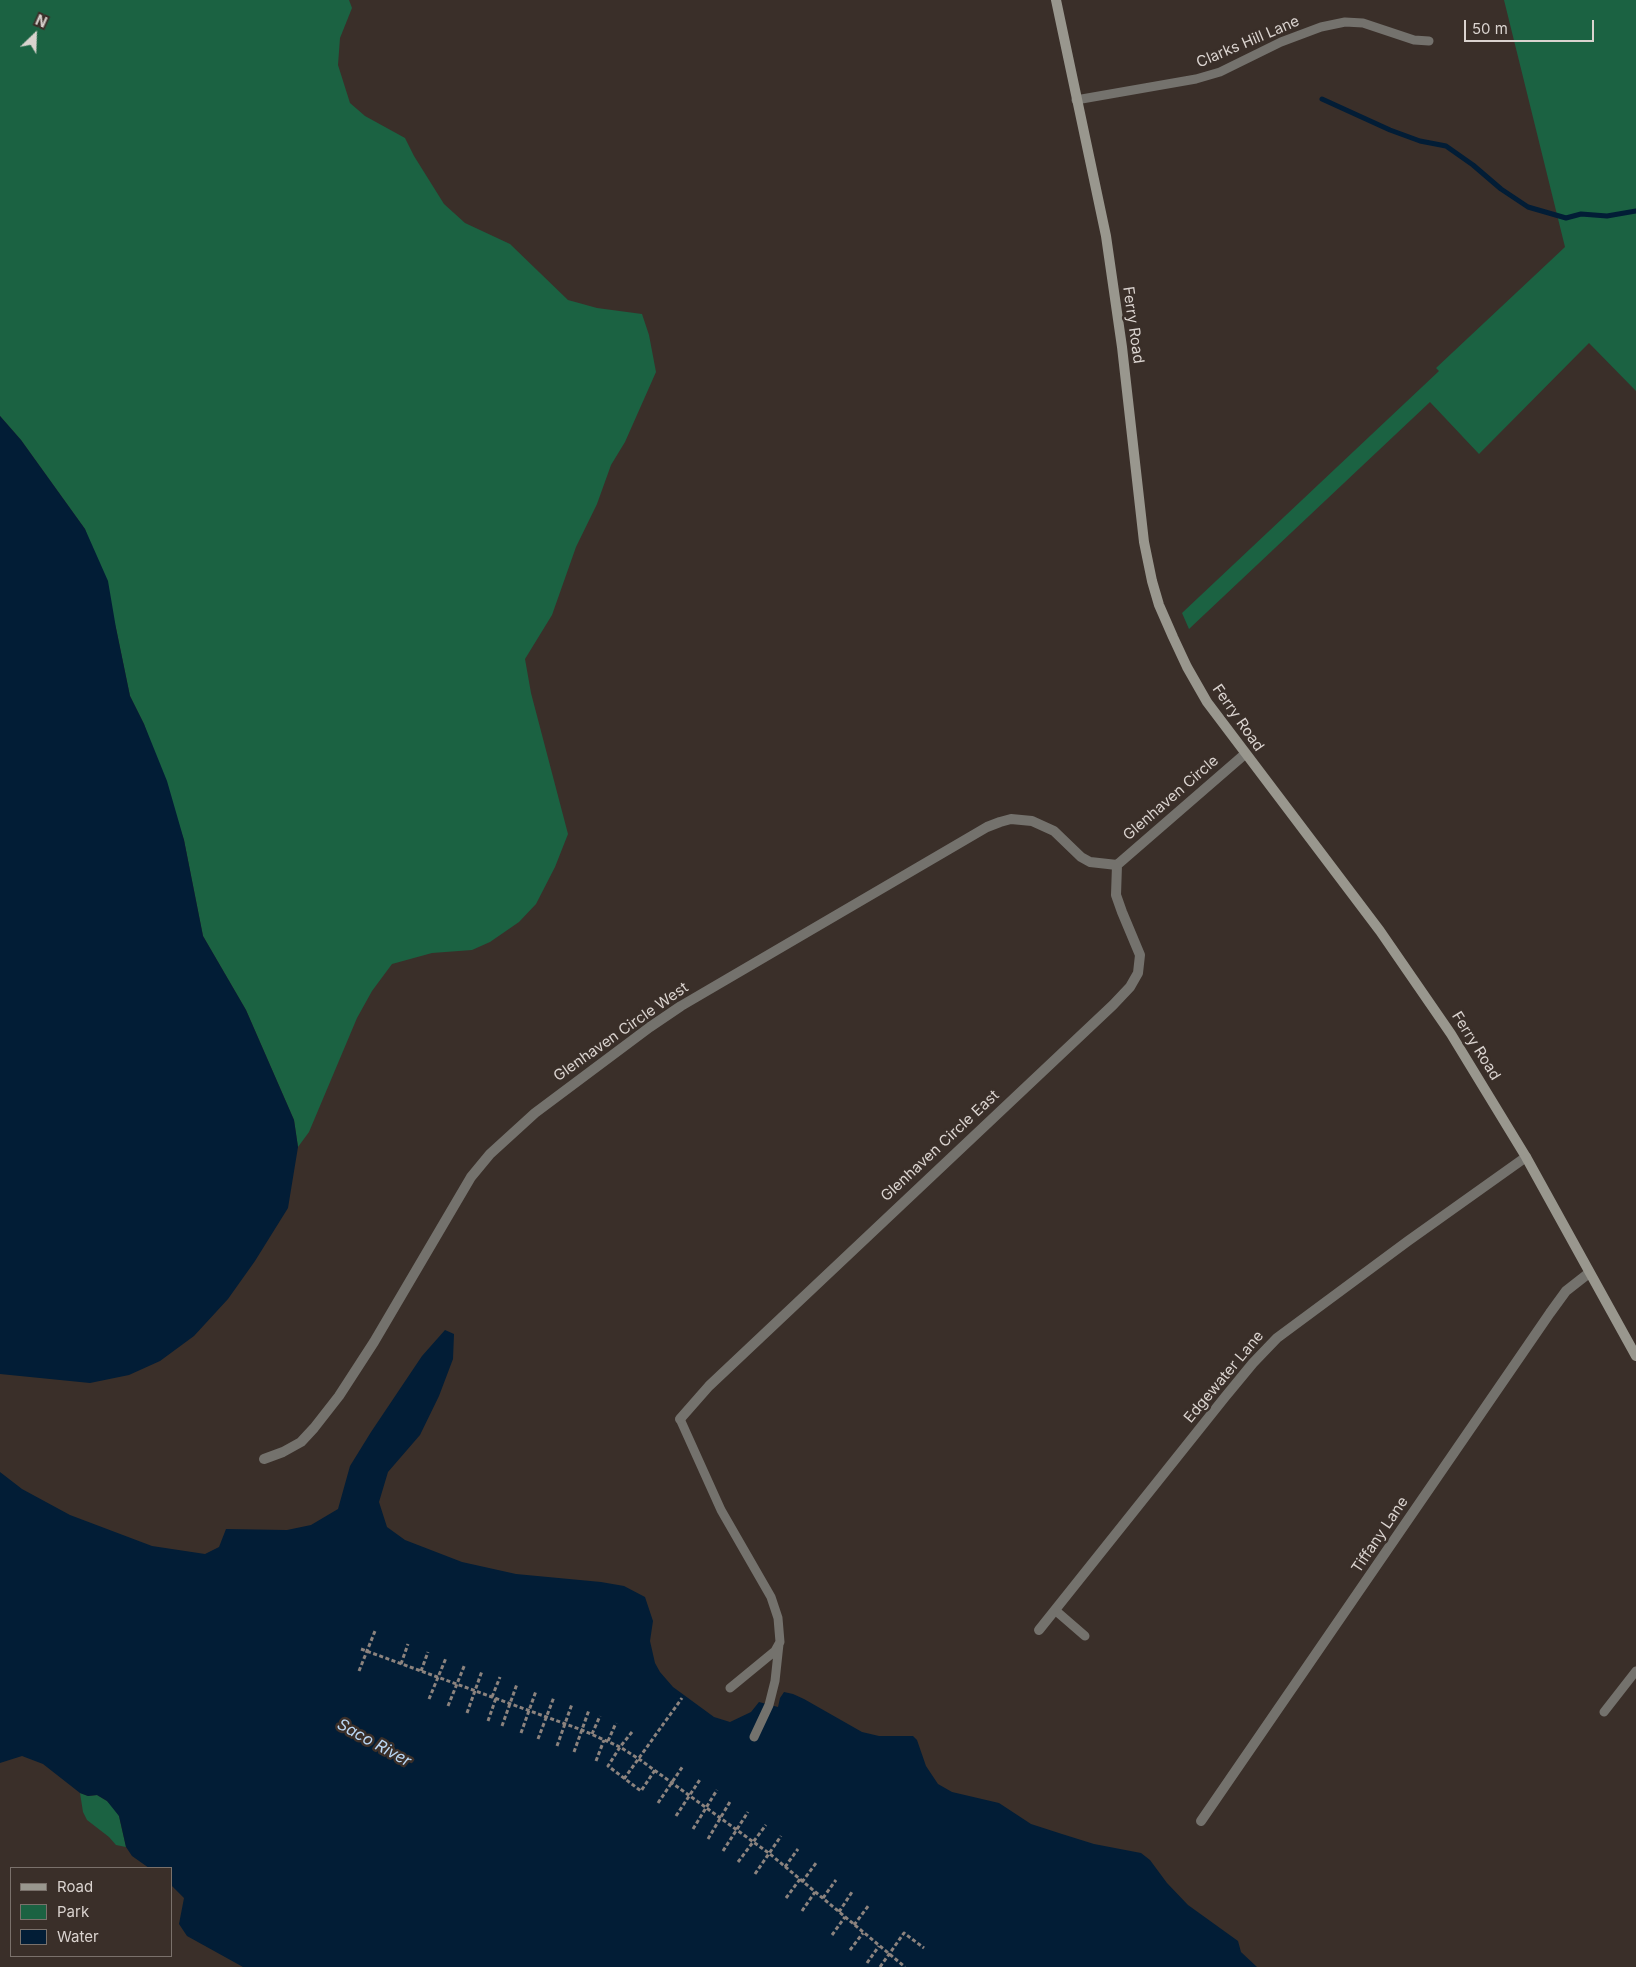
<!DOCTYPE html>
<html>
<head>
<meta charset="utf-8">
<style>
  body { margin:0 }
  #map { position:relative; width:1636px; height:1967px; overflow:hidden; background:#3a2f29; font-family:Inter,sans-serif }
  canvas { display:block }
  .legend { position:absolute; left:10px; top:1867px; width:162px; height:90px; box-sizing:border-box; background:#3a2f29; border:1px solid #7a716b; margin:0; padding:6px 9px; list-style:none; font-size:15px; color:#dad3cf }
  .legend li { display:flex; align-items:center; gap:10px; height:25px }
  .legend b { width:25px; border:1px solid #7a716b }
  .north { position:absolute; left:10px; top:10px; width:50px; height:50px; -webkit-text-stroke:4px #3a2f29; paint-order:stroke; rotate:24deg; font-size:14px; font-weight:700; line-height:20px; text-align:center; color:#dad3cf }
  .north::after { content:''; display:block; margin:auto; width:18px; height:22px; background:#dad3cf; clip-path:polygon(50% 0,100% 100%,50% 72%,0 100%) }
  .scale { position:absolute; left:1464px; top:20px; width:130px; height:22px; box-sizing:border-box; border:2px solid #dad3cf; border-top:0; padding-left:6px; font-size:15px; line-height:18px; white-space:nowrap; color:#dad3cf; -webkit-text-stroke:4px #3a2f29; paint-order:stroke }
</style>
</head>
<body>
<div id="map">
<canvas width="1636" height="1967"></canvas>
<ul class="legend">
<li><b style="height:6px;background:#99978e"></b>Road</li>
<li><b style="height:14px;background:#1b6242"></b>Park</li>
<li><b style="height:14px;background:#021d36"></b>Water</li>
</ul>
<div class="north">N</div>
<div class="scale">50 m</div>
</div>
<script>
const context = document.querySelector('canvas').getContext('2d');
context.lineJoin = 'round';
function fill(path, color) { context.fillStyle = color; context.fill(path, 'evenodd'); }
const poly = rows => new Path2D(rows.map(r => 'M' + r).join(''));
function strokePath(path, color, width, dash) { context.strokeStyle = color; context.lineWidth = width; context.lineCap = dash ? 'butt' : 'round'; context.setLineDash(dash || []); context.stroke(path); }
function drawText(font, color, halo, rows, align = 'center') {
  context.font = font + ' Inter,sans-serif'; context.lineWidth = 5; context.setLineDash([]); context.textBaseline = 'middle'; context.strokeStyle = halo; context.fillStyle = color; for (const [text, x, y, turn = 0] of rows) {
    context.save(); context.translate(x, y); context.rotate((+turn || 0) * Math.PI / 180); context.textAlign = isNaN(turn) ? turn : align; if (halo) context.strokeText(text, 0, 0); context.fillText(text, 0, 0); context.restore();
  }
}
const green = poly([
  [0,0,349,0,352,8,340,38,338,65,350,103,365,116,405,138,414,156,444,204,465,223,510,244,568,300,597,308,642,314,649,335,656,372,625,442,611,465,597,504,576,547,552,615,525,659,531,693,568,834,555,867,536,904,519,922,490,942,472,950,432,953,392,964,372,991,357,1018,309,1132,298,1147,294,1120,246,1010,203,936,184,840,144,724,130,696,116,628,85,529,21,440,0,416],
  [1504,0,1636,0,1636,391,1589,343,1479,454,1430,402,1189,629,1182,613,1439,371,1436,368,1565,247],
  [80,1793,88,1796,97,1795,107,1801,114,1808,119,1816,126,1847,116,1845,109,1837,87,1820,83,1812]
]);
const water = poly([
  [0,416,21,440,85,529,108,581,116,628,130,696,144,724,167,781,184,840,203,936,246,1010,294,1120,298,1147,288,1208,255,1261,228,1299,194,1336,160,1361,129,1375,90,1383,0,1374],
  [445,1330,454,1334,453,1359,439,1396,420,1435,388,1472,379,1502,387,1527,405,1540,462,1562,516,1574,601,1582,624,1586,645,1597,653,1621,650,1641,655,1663,660,1672,673,1687,714,1717,730,1722,751,1712,759,1702,778,1707,780,1698,784,1692,793,1694,804,1699,862,1732,879,1736,913,1736,917,1740,926,1766,938,1784,952,1792,999,1803,1031,1824,1062,1834,1094,1844,1141,1853,1150,1860,1167,1883,1188,1905,1238,1941,1241,1952,1257,1967,243,1967,187,1936,179,1924,184,1898,171,1885,171,1868,149,1868,132,1856,126,1847,119,1816,107,1801,97,1795,88,1796,80,1793,43,1764,22,1756,0,1763,0,1472,22,1489,70,1515,152,1546,205,1554,219,1547,226,1529,287,1530,311,1525,338,1509,350,1466,371,1432,422,1356]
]);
const stream = poly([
  [1322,99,1390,130,1420,141,1446,146,1473,165,1501,189,1528,207,1566,218,1581,214,1607,216,1636,211]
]);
const path = poly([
  [361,1649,582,1730,620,1747,639,1759,770,1854,905,1967],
  [401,1664,408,1644],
  [359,1671,375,1631],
  [421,1671,428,1652],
  [492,1697,500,1677],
  [429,1699,446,1658],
  [448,1706,465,1664],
  [467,1713,482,1671],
  [488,1721,496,1698],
  [502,1726,517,1684],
  [632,1732,620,1747,608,1766,641,1791,655,1770],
  [521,1733,536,1691],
  [592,1734,600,1716],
  [538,1739,554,1697],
  [608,1741,616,1723],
  [557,1746,572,1704],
  [574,1752,589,1710],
  [596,1761,604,1740],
  [624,1779,682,1698],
  [658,1803,683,1766],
  [676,1816,701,1778],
  [693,1829,717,1790],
  [708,1839,731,1800],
  [723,1851,748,1812],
  [738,1862,766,1825],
  [785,1867,798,1849],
  [755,1874,781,1836],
  [802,1882,816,1863],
  [786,1898,800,1879],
  [823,1898,836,1880],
  [802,1911,815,1892],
  [839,1912,852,1892],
  [854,1925,869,1905],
  [832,1935,845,1917],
  [850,1950,863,1933],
  [867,1963,879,1946],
  [880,1967,904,1933,924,1948]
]);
const service = poly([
  [1076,100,1196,79,1220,72,1281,42,1321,27,1345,22,1363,23,1414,40,1429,41],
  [680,1419,721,1510,771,1597,778,1618,780,1642,775,1651,730,1688],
  [1055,1610,1085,1636],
  [1604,1712,1636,1671],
  [754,1737,769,1705,775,1681,779,1644]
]);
const minor = poly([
  [1117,865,1245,754],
  [680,1419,709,1386,1113,1005,1130,987,1138,973,1140,955,1122,912,1116,895,1117,865],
  [264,1459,283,1452,301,1442,314,1428,339,1396,374,1342,471,1177,490,1154,535,1113,650,1027,681,1006,987,827,1000,822,1011,819,1032,821,1054,831,1081,857,1090,862,1117,865],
  [1039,1630,1225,1397,1253,1363,1277,1338,1408,1241,1526,1157],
  [1201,1821,1550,1313,1566,1291,1589,1273]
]);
const secondary = poly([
  [1056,0,1106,236,1122,347,1144,542,1152,581,1159,605,1173,637,1187,667,1207,702,1380,931,1451,1034,1526,1157,1636,1356]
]);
const streetNames = [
  ["Clarks Hill Lane",1248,42,-23],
  ["Ferry Road",1133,325,82],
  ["Ferry Road",1238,718,55],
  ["Glenhaven Circle",1171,798,-41],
  ["Glenhaven Circle West",621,1032,-35],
  ["Ferry Road",1476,1046,58],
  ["Glenhaven Circle East",940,1146,-43],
  ["Edgewater Lane",1224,1377,-50],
  ["Tiffany Lane",1380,1535,-56]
];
const waterNames = [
  ["Saco River",374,1743,29]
];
fill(green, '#1b6242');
fill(water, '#021d36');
strokePath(stream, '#021d36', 5);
strokePath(path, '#8c837e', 3, [4, 2.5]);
strokePath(service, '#74726d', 9);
strokePath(minor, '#74726d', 10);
strokePath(secondary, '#99978e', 10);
drawText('15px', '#dad3cf', '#3a2f29', streetNames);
drawText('italic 16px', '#bad7f4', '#3a2f29', waterNames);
</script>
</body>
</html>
